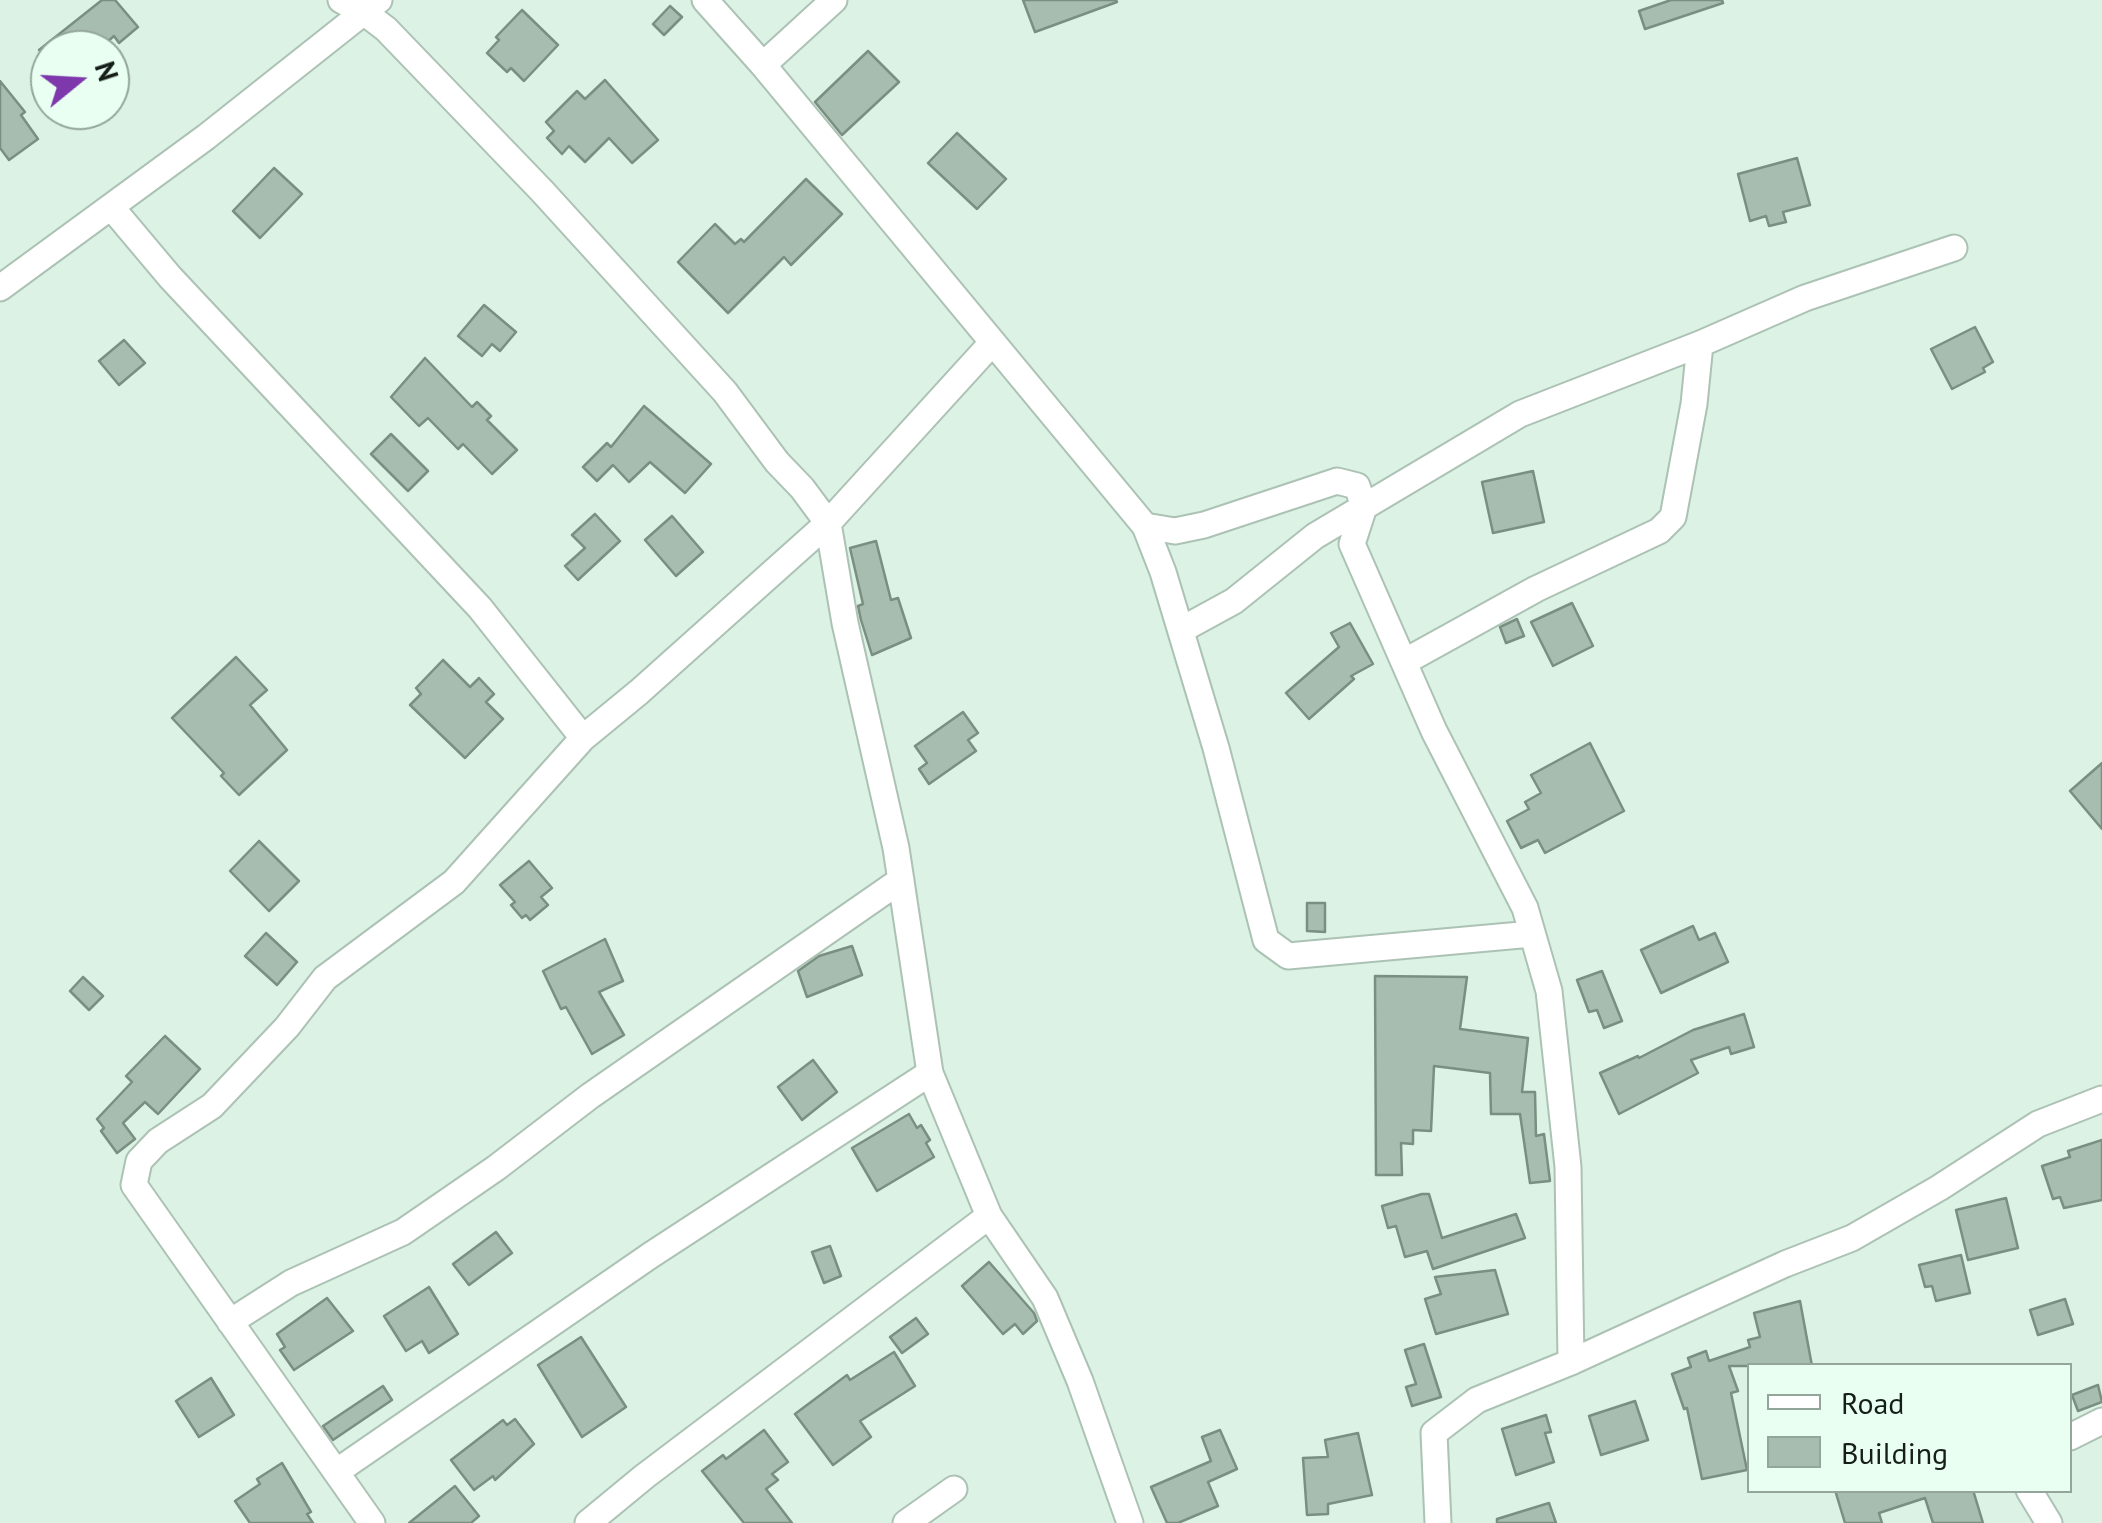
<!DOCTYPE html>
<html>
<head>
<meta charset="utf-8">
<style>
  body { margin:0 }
  #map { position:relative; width:2102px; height:1523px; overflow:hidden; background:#dbf2e4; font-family:"PT Sans",sans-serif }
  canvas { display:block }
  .legend { position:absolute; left:1747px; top:1363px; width:325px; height:130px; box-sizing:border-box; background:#e8fff1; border:2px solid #94a59b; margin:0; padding:12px 18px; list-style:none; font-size:30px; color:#161e19 }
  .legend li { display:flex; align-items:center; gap:20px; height:50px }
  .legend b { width:50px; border:2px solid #94a59b }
  .north { position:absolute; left:30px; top:30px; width:100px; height:100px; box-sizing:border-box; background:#e8fff1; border:2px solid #94a59b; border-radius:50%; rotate:72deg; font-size:28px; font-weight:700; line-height:40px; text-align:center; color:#161e19 }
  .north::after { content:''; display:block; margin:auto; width:35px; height:45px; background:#7e38ab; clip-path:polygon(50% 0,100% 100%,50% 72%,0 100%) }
</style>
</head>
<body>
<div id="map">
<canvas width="2102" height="1523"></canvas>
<ul class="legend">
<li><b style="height:12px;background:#fff"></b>Road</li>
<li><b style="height:28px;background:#a7bdb0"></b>Building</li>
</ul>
<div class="north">N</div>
</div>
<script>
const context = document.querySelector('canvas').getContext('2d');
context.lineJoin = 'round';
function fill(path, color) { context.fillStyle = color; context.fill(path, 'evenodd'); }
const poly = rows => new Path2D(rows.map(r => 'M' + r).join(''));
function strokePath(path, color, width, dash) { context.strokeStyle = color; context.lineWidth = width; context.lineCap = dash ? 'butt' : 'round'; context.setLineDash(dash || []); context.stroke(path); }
const building = poly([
  [102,0,115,0,138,27,119,43,114,36,98,50,39,50,102,0],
  [1023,0,1116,0,1117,2,1035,32,1023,0],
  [1671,0,1722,0,1723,3,1645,29,1639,11,1671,0],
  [670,6,682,17,664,35,653,24,670,6],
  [522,10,558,45,524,81,511,68,507,72,487,53,499,40,496,37,522,10],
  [868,51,899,82,842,135,815,102,868,51],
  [605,80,658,140,632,163,609,138,585,162,569,146,562,154,547,138,554,131,546,122,577,91,585,99,605,80],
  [0,81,25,112,21,115,38,139,9,160,0,148,0,81],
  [957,133,1006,179,977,209,928,163,957,133],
  [1797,158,1810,205,1783,212,1786,222,1769,226,1766,216,1750,221,1738,174,1797,158],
  [274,168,302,194,260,238,233,211,274,168],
  [806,179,842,214,791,265,784,257,728,313,678,262,715,224,735,244,741,239,744,242,806,179],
  [484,305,516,332,500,351,492,344,482,356,458,336,484,305],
  [1975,327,1993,362,1983,368,1985,372,1952,389,1931,349,1975,327],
  [124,340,145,363,119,385,99,361,124,340],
  [425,358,472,407,477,402,491,416,487,420,517,450,492,474,463,444,458,449,428,418,419,426,391,397,425,358],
  [644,406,711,464,685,493,650,462,629,482,613,465,597,481,583,467,607,443,611,447,644,406],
  [391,434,428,471,408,491,371,454,391,434],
  [1533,471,1544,522,1493,533,1482,482,1533,471],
  [595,514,620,541,578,580,565,566,585,548,572,535,595,514],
  [672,516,703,552,676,576,645,540,672,516],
  [876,541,891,600,898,598,911,638,872,655,861,620,858,606,863,604,850,548,876,541],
  [1572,603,1593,646,1553,666,1531,622,1572,603],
  [1517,619,1524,636,1506,643,1500,627,1517,619],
  [1350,623,1373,664,1351,676,1354,679,1309,719,1286,693,1339,647,1331,633,1350,623],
  [236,657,267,690,250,705,287,750,239,795,221,776,224,773,172,718,236,657],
  [443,660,470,687,479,678,494,694,486,702,503,719,465,758,410,705,421,694,416,688,443,660],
  [963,712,978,733,968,740,976,751,929,784,919,769,927,763,915,746,963,712],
  [1590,743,1624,811,1545,853,1538,840,1521,848,1507,821,1529,809,1525,802,1541,793,1531,775,1590,743],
  [2102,763,2102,829,2070,791,2102,763],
  [259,841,299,881,269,911,230,871,259,841],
  [529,861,552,888,541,897,548,905,530,920,526,915,522,918,511,905,515,902,500,885,529,861],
  [1307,903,1325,903,1325,932,1307,931,1307,903],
  [1693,926,1699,940,1715,933,1728,962,1661,993,1641,950,1693,926],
  [266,933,297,962,277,985,245,956,266,933],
  [605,939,623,981,599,992,624,1035,592,1054,566,1007,561,1009,543,971,605,939],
  [852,946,862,975,807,997,798,971,819,956,852,946],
  [1602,971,1622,1021,1604,1028,1597,1010,1589,1012,1577,980,1602,971],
  [1375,976,1467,977,1460,1029,1528,1038,1522,1092,1535,1092,1536,1136,1544,1134,1550,1181,1530,1183,1520,1114,1491,1114,1490,1073,1434,1066,1431,1131,1413,1130,1413,1144,1401,1143,1402,1175,1376,1175,1375,976],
  [83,977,103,996,89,1010,70,991,83,977],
  [1744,1014,1754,1047,1731,1054,1729,1047,1691,1060,1698,1073,1619,1114,1600,1073,1638,1056,1639,1058,1693,1030,1744,1014],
  [165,1036,200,1069,158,1114,145,1102,123,1123,135,1139,117,1153,101,1131,104,1128,97,1119,132,1082,126,1076,165,1036],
  [813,1060,837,1092,802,1120,778,1087,813,1060],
  [909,1114,917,1128,921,1125,930,1140,926,1143,934,1157,877,1191,852,1148,909,1114],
  [2102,1140,2102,1200,2064,1208,2060,1197,2053,1199,2042,1166,2070,1157,2068,1151,2102,1140],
  [1422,1194,1429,1194,1442,1238,1516,1214,1525,1238,1433,1269,1427,1251,1405,1257,1396,1226,1388,1228,1382,1206,1422,1194],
  [2006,1198,2018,1248,1968,1260,1956,1210,2006,1198],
  [496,1232,512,1253,469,1285,453,1264,496,1232],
  [830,1246,841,1276,824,1283,812,1252,830,1246],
  [1961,1255,1970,1293,1936,1301,1932,1286,1925,1287,1919,1265,1961,1255],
  [989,1262,1034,1313,1037,1321,1023,1334,1015,1324,1003,1334,962,1286,989,1262],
  [1495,1270,1508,1314,1436,1334,1425,1299,1441,1294,1435,1277,1495,1270],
  [429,1287,458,1334,429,1353,422,1341,406,1351,384,1316,429,1287],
  [327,1298,353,1331,294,1370,280,1350,285,1347,277,1334,327,1298],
  [2065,1299,2073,1324,2038,1335,2030,1310,2065,1299],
  [1800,1301,1812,1366,1729,1366,1738,1391,1731,1393,1747,1470,1702,1479,1687,1408,1684,1409,1672,1374,1691,1367,1688,1358,1706,1351,1709,1361,1750,1347,1748,1340,1760,1337,1754,1313,1800,1301],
  [916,1318,928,1334,902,1353,890,1337,916,1318],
  [581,1337,626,1407,582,1437,538,1365,581,1337],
  [1424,1344,1441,1397,1412,1406,1406,1387,1416,1384,1405,1350,1424,1344],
  [894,1352,915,1386,860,1421,871,1437,833,1465,795,1414,847,1375,850,1380,894,1352],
  [211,1378,234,1415,199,1437,176,1401,211,1378],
  [2098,1385,2102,1402,2078,1411,2072,1395,2098,1385],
  [383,1386,392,1400,333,1440,323,1426,383,1386],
  [1635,1401,1648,1440,1601,1455,1589,1416,1635,1401],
  [1546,1415,1551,1432,1545,1433,1554,1462,1516,1475,1502,1429,1546,1415],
  [515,1419,534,1444,495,1480,493,1476,474,1490,451,1460,503,1420,507,1425,515,1419],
  [764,1430,788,1462,772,1474,778,1480,766,1489,792,1523,744,1523,702,1471,723,1455,726,1459,764,1430],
  [1220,1430,1237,1469,1208,1482,1218,1506,1178,1523,1167,1523,1151,1487,1211,1461,1202,1437,1220,1430],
  [1358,1433,1372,1495,1328,1504,1328,1514,1307,1515,1303,1458,1328,1457,1325,1440,1358,1433],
  [282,1463,311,1512,307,1514,313,1523,250,1523,235,1501,260,1484,257,1479,282,1463],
  [455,1486,479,1516,471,1523,409,1523,455,1486],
  [1835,1490,1973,1490,1983,1523,1933,1523,1925,1498,1879,1513,1882,1523,1845,1523,1835,1490],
  [1549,1503,1556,1523,1497,1523,1497,1519,1549,1503]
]);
const minor = poly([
  [341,0,365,13,386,29,542,191,725,392,777,462,802,488,828,523,845,623,896,848,930,1073,989,1216,1045,1298,1080,1381,1130,1523],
  [705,0,763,65,1145,526,1175,531,1204,525,1337,481,1357,486,1364,507,1352,544,1434,731,1525,908,1549,991,1568,1167,1571,1362],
  [763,65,834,0],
  [112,208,170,277,480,608,583,738],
  [0,288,206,137,379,0],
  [1145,526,1163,572,1216,748,1266,940,1288,956,1532,934],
  [1181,630,1234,601,1315,536,1520,414,1700,344,1805,298,1954,248],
  [1404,662,1536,589,1659,531,1673,517,1694,404,1700,344],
  [230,1322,291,1283,403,1232,496,1168,590,1096,901,880],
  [2070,1437,2102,1421],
  [336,1472,651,1255,930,1073],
  [2029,1490,2049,1523],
  [372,1523,134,1185,139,1161,158,1141,212,1106,287,1027,325,978,454,882,583,738,639,692,828,523,991,344],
  [588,1523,645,1476,989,1216],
  [906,1523,954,1489],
  [1438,1523,1434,1433,1477,1400,1571,1362,1785,1264,1852,1238,1939,1188,2038,1124,2102,1099]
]);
fill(building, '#a7bdb0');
strokePath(building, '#7a8f82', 2.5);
strokePath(minor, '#acc2b4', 29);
strokePath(minor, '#fff', 25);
</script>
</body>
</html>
